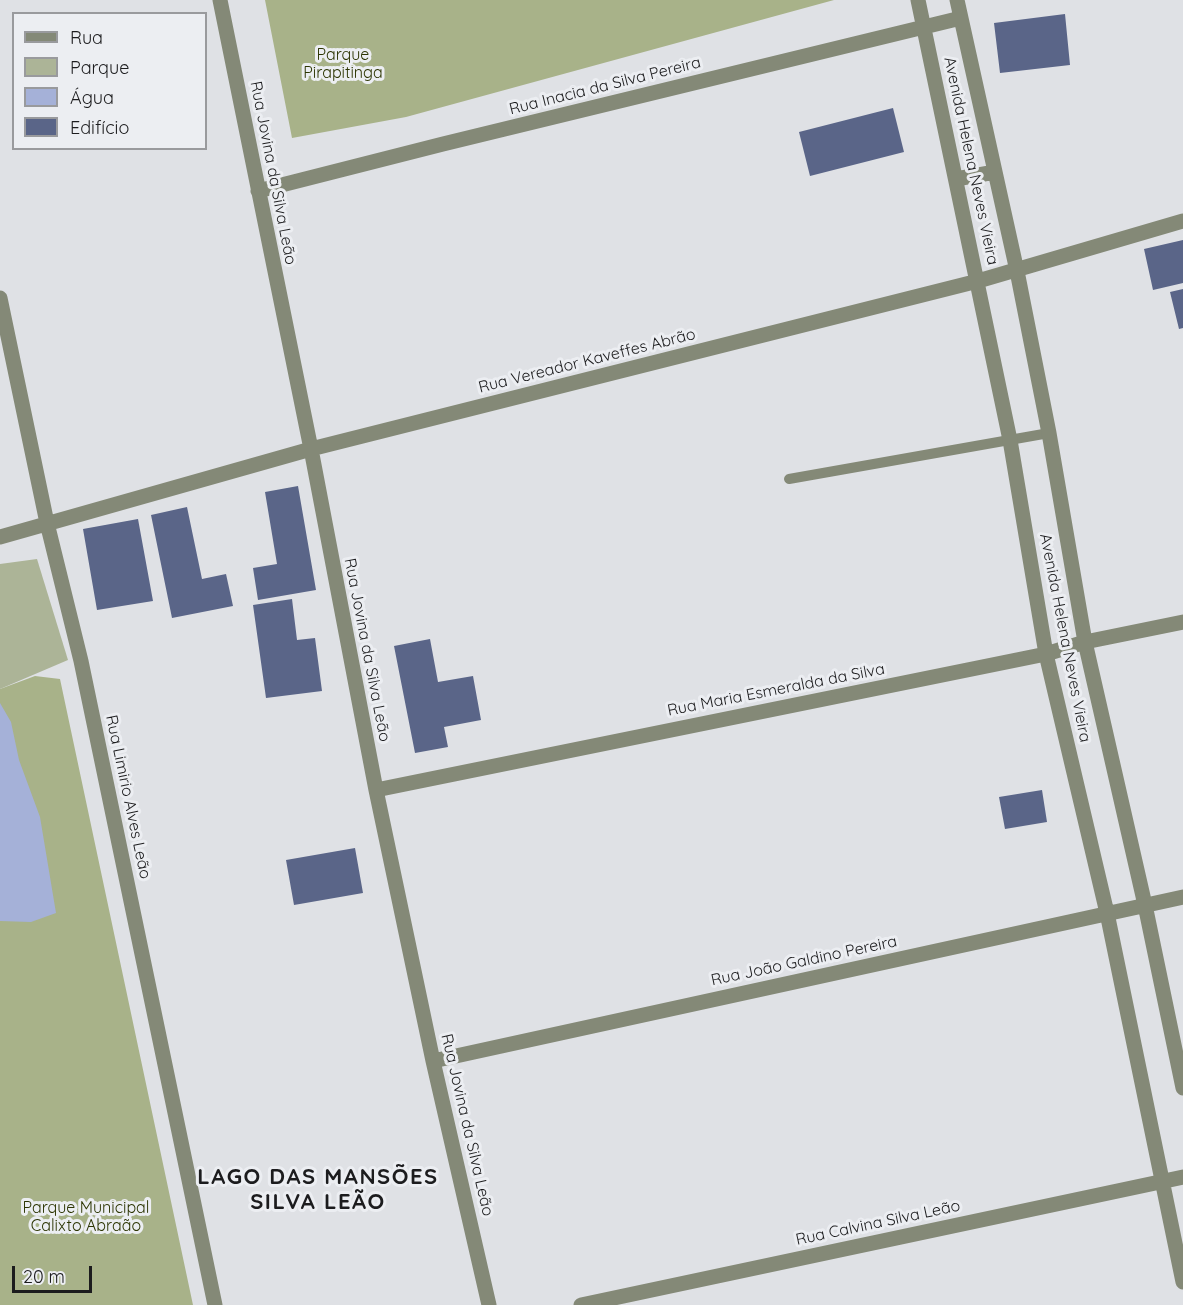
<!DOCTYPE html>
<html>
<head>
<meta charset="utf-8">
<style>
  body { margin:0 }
  #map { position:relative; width:1183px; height:1305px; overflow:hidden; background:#dfe1e5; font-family:Quicksand,sans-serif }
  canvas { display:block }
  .legend { position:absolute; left:12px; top:12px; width:195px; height:138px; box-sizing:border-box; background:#eceef2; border:2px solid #999a9d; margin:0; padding:8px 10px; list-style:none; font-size:18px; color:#1c1c1e }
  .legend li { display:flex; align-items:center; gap:12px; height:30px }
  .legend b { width:30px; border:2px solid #999a9d }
  .scale { position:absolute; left:12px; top:1266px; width:80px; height:27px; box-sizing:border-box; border:3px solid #1c1c1e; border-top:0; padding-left:8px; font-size:18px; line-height:21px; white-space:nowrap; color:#1c1c1e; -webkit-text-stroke:4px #eceef2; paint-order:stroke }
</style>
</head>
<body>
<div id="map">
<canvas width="1183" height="1305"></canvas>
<ul class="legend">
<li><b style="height:8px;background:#848977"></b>Rua</li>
<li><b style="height:16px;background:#acb497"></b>Parque</li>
<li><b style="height:16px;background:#a5b1d8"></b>Água</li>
<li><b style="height:16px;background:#5a6588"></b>Edifício</li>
</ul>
<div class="scale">20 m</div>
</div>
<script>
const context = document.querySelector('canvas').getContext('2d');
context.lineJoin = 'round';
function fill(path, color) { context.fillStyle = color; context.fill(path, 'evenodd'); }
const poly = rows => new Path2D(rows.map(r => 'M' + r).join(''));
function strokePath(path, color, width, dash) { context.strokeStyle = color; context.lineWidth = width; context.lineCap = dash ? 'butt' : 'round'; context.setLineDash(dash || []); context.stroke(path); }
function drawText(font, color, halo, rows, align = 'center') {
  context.font = font + ' Quicksand,sans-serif'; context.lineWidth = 6; context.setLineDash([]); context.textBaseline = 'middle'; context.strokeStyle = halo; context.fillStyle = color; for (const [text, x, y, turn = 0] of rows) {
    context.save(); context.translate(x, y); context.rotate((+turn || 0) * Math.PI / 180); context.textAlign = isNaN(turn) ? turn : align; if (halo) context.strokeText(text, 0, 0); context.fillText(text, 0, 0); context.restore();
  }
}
const green = poly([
  [37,559,68,660,0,689,0,564]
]);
const forest = poly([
  [265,0,834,0,406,117,292,138],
  [35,676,60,679,193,1305,0,1305,0,689]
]);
const water = poly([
  [0,703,11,722,19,760,40,817,56,913,31,922,0,921]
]);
const building = poly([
  [1065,14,1070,65,1000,73,994,23],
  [893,108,904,152,810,176,799,132],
  [1183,240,1183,283,1153,290,1144,249],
  [1183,289,1183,328,1179,329,1170,292],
  [298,486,316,590,258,600,253,568,277,564,265,492],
  [187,507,202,579,226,574,233,606,172,618,151,515],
  [138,519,153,601,97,610,83,529],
  [292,599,297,640,315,638,322,691,266,698,253,605],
  [430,639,438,682,473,676,481,720,444,727,448,747,415,753,394,646],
  [1042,790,1047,822,1005,829,999,797],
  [355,848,363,893,294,905,286,860]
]);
const service = poly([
  [789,479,1049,433]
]);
const minor = poly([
  [220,0,311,449,376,790,433,1061,489,1305],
  [918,0,1010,440,1046,654,1107,913,1183,1282],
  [957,0,1017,271,1049,433,1085,642,1145,905,1183,1088],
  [956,179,995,172],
  [258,191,443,144,961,18],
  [0,298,47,523,81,661,215,1305],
  [0,537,311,449,978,281,1183,221],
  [376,790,1046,654,1085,642,1183,622],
  [433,1061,1183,897],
  [581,1305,1183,1177]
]);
const parkNames = [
  ["Parque",343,55],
  ["Pirapitinga",343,73],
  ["Parque Municipal",86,1208],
  ["Calixto Abraão",86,1226]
];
const streetNames = [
  ["Rua Inacia da Silva Pereira",605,86,-14],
  ["Avenida Helena Neves Vieira",971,161,78],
  ["Rua Jovina da Silva Leão",273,173,79],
  ["Rua Vereador Kaveffes Abrão",587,361,-14],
  ["Avenida Helena Neves Vieira",1065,638,79],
  ["Rua Jovina da Silva Leão",367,650,79],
  ["Rua Maria Esmeralda da Silva",776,690,-11],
  ["Rua Limirio Alves Leão",128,797,78],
  ["Rua João Galdino Pereira",804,961,-12],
  ["Rua Jovina da Silva Leão",467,1125,77],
  ["Rua Calvina Silva Leão",878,1223,-12]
];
const districtNames = [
  ["LAGO DAS MANSÕES",318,1177],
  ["SILVA LEÃO",318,1202]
];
fill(green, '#acb497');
fill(forest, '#a8b289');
fill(water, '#a5b1d8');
fill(building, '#5a6588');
strokePath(service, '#848977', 10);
strokePath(minor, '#848977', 15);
drawText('16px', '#2c3502', '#eceef2', parkNames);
drawText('16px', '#1c1c1e', '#eceef2', streetNames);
context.letterSpacing = '1.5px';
drawText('bold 22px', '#1c1c1e', '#eceef2', districtNames);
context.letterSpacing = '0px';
</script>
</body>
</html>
